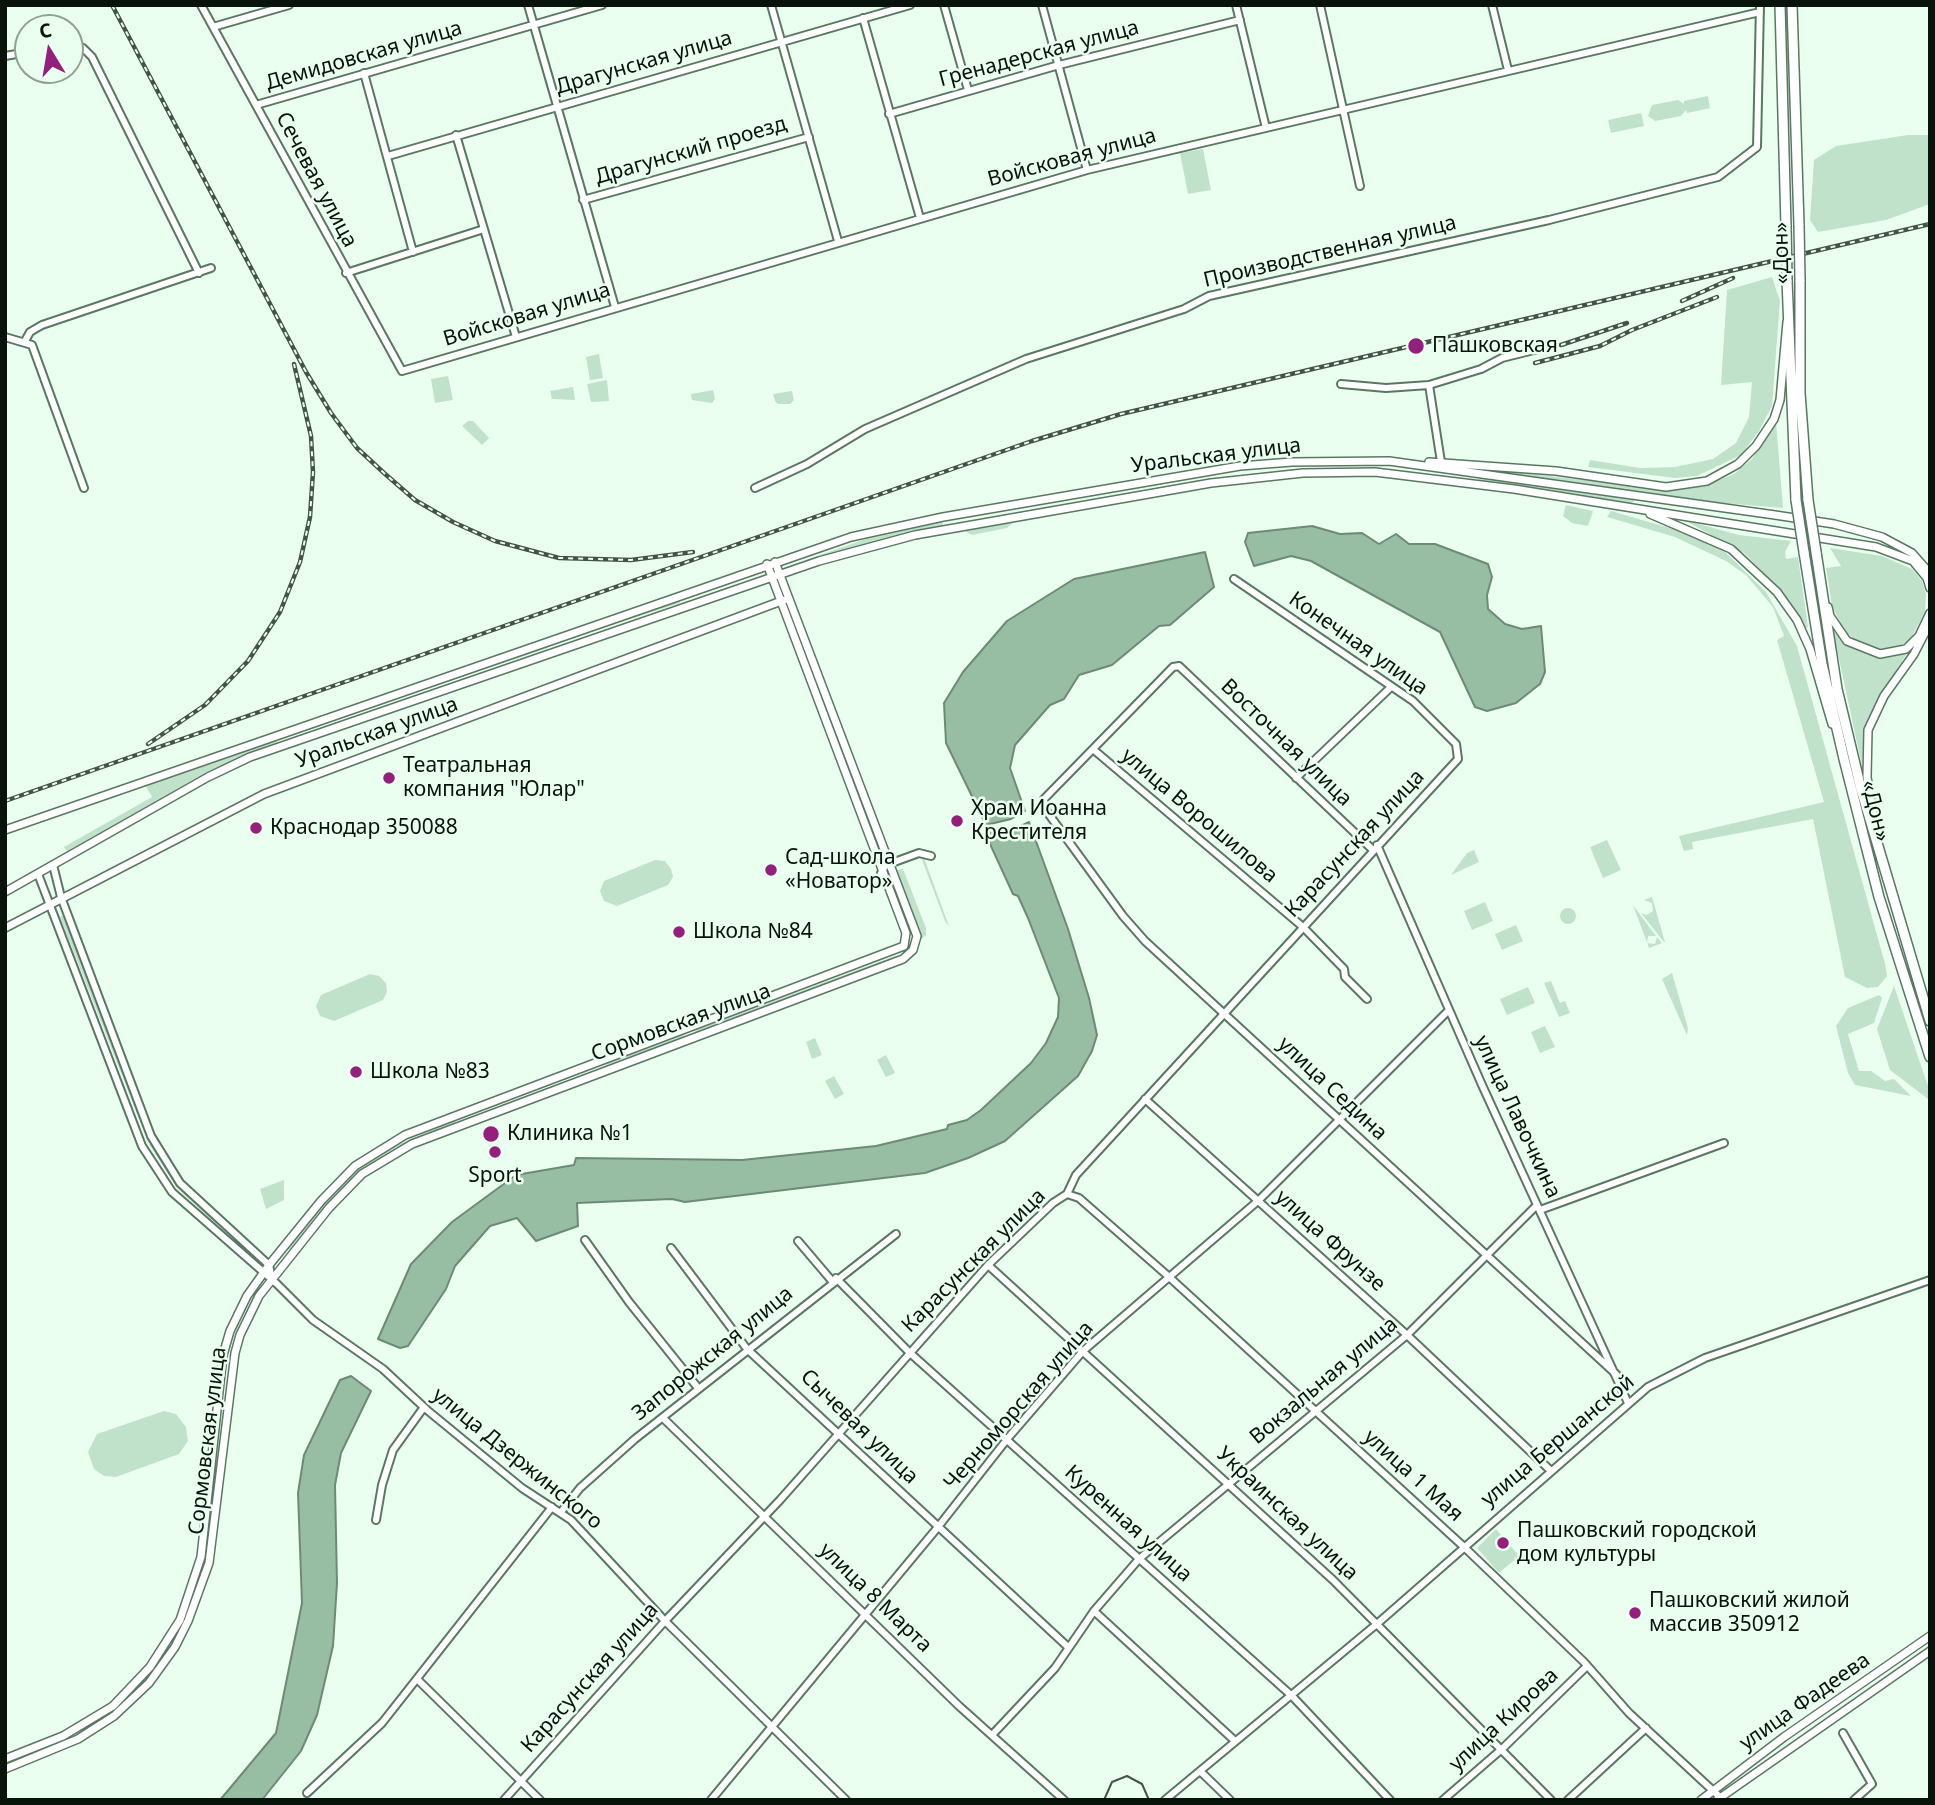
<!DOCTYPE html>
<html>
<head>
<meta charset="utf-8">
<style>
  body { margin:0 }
  #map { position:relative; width:1935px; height:1805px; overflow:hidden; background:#eafff0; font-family:"Noto Sans",sans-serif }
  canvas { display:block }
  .frame { position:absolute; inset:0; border:7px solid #08140b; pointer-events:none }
  .north { position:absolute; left:14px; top:14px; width:70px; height:70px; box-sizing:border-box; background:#eafff0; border:2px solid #90a194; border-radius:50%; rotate:349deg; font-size:19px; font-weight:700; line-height:28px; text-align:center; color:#08140b }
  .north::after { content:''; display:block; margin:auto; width:24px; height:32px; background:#941f7c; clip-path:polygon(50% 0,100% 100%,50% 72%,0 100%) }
</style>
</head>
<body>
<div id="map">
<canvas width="1935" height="1805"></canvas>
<div class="frame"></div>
<div class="north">С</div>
</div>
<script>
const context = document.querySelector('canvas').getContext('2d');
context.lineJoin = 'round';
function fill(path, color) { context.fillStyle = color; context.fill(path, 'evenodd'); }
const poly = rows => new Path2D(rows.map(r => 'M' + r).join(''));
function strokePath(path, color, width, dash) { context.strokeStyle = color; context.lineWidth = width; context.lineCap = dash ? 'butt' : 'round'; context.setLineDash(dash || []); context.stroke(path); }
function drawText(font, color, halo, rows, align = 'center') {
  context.font = font + ' "Noto Sans",sans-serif'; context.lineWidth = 5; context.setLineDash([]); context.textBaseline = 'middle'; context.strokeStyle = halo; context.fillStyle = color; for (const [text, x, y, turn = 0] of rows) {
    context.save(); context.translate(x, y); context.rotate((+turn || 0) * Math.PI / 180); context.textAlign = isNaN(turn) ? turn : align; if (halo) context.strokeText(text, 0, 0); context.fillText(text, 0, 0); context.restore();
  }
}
const green = poly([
  [1708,96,1710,108,1687,113,1686,110,1681,116,1655,121,1648,116,1652,105,1678,100,1684,104,1684,101],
  [1641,113,1644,126,1611,133,1608,120],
  [1908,135,1930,135,1930,204,1886,220,1818,232,1810,220,1814,160,1836,146],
  [1203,149,1211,190,1188,194,1180,153],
  [1772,277,1780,301,1772,406,1759,431,1741,455,1697,476,1675,478,1588,467,1590,460,1640,468,1675,467,1713,459,1736,443,1749,417,1752,382,1721,385,1727,290],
  [599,354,603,378,590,380,586,357],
  [448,376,453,400,435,403,431,379],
  [607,380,609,401,591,402,587,384],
  [573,387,575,400,552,399,550,391],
  [713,390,715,399,712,403,692,400,691,394],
  [792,391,794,400,790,404,778,404,775,401,773,394],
  [468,421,473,421,489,438,482,445,462,426],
  [1776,422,1783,508,1654,497,1497,474,1486,469,1657,488,1702,487,1734,474,1752,459],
  [1479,477,1636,499,1631,504,1479,481],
  [1566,505,1593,511,1588,526,1572,523,1563,516],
  [1611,511,1694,535,1725,552,1766,592,1797,646,1885,964,1887,976,1878,987,1867,988,1845,977,1813,819,1692,842,1693,849,1684,851,1679,836,1824,802,1777,640,1784,636,1773,607,1746,575,1726,561,1675,537,1607,517],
  [1684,520,1739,535,1791,541,1785,552,1786,559,1798,557,1808,627,1804,628,1777,586,1744,553],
  [1015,521,1007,528,972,535,963,530],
  [942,522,943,525,783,568,866,539],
  [1830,548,1882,556,1912,569,1922,581,1926,594,1925,612,1910,640,1894,649,1873,649,1846,634,1832,606,1826,568,1841,566],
  [680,599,680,603,553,644,553,642],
  [1833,631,1851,648,1867,654,1892,657,1907,653,1870,715,1863,744,1862,766],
  [548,646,548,648,380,704,548,645],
  [824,708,827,709,882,859,881,858],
  [277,738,277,742,208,771,67,851,64,847,152,797,144,783],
  [1607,840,1621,870,1603,878,1590,847],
  [1474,850,1479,862,1451,875,1467,853],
  [921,857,924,858,949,926,945,921],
  [655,860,665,861,671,869,673,877,668,885,617,906,604,901,600,891,604,881],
  [903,869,926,928,926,935,922,939,896,870],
  [1652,897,1665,942,1664,942,1641,913,1647,915,1653,911,1652,903,1644,900],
  [1485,902,1493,921,1472,930,1464,911],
  [1633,905,1656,936,1648,936,1647,943,1655,944,1657,937,1662,943,1649,948],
  '1560 916a8 8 0 1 1 16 0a8 8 0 1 1-16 0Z',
  [64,915,141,1118,139,1119,60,917],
  [1516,925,1523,941,1502,950,1495,934],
  [895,956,899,957,695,1032,696,1030],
  [1672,973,1688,1028,1687,1035,1662,979],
  [370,974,379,976,386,983,387,992,383,1000,334,1021,320,1016,316,1006,321,995],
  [1551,981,1560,1003,1565,1001,1570,1013,1559,1017,1544,983],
  [1894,986,1930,1092,1928,1099,1890,1070,1877,1029],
  [1528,987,1535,1003,1507,1015,1500,999],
  [1879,995,1882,998,1874,1023,1848,1034,1859,1071,1871,1071,1885,1081,1894,1079,1911,1096,1855,1085,1848,1073,1836,1026,1848,1008],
  [1545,1026,1555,1047,1540,1053,1531,1032],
  [684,1035,684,1038,606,1065,607,1063],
  [815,1038,822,1055,812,1059,806,1042],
  [886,1055,895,1073,886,1077,877,1060],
  [834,1076,844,1094,835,1099,825,1081],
  [456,1120,455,1124,397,1147,361,1170,330,1200,289,1250,287,1249,328,1199,360,1168,390,1148],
  [149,1144,151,1144,179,1187,252,1258,177,1188],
  [284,1180,284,1200,266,1209,260,1189],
  [164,1411,176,1414,186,1427,188,1441,179,1454,116,1477,104,1476,94,1469,88,1452,97,1434],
  [1496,1529,1519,1556,1499,1573,1477,1548]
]);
const water = poly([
  [1312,526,1340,534,1362,533,1379,544,1396,534,1409,544,1435,544,1488,564,1492,577,1487,595,1488,609,1505,624,1522,629,1541,626,1545,672,1540,684,1516,703,1487,711,1475,707,1440,632,1311,561,1291,556,1254,566,1245,542,1248,533,1312,526],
  [1205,552,1214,587,1170,625,1159,626,1112,665,1079,675,1064,699,1050,705,1015,745,1010,768,1025,811,1011,819,986,825,946,743,944,703,963,672,1007,621,1074,579,1205,552],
  [1029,822,1068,929,1089,998,1097,1035,1092,1051,1078,1076,1005,1141,968,1158,925,1173,685,1202,672,1199,577,1203,578,1226,536,1241,517,1218,490,1226,455,1266,446,1289,408,1346,400,1348,378,1339,411,1264,452,1222,516,1175,574,1165,576,1158,742,1160,876,1146,947,1129,948,1125,967,1120,981,1110,1031,1063,1046,1043,1058,1017,1059,998,1028,918,1018,896,1013,894,990,844,989,833,1015,829,1029,822],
  [351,1376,371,1391,341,1453,335,1485,337,1583,333,1646,317,1715,301,1751,262,1800,220,1800,276,1733,302,1603,298,1493,304,1455,340,1380,351,1376]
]);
const minor = poly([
  [201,5,402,371,1087,170,1760,12],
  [528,5,615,307],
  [771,5,838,241],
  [944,5,968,90],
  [1042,5,1087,170],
  [1236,5,1266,128],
  [1320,5,1360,186],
  [1492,5,1508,70],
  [863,18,920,218],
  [213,27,289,5],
  [70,46,83,48,92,57,199,273],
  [5,56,28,52],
  [364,73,413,252],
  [256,105,602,5],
  [889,114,1059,65,1240,20],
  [456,135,516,337],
  [388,156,910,5],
  [583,200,809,137],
  [346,273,484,229],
  [5,337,32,345,84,488],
  [25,341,30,332,42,325,211,268],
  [1341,384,1386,388,1429,385],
  [1441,462,1429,385,1481,369,1502,358,1538,349],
  [755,488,807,464,865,429,1026,359,1184,309,1209,296,1549,220,1718,177,1757,147,1760,5],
  [1094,750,1303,927,1344,969,1345,977,1367,999],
  [1296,778,1391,687],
  [1377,845,1482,1085,1628,1403],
  [1373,850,1179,666,1173,667,1044,799,1045,809,1123,916,1145,941,1617,1375],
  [53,865,61,897,151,1136,180,1183,269,1265,272,1279],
  [881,873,886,865,919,853,931,856],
  [38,874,142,1146,172,1192,277,1284,313,1320,383,1369,427,1410,522,1488,571,1520,665,1621,846,1800],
  [1145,1099,1407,1335,1550,1470],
  [1067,1194,1079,1198,1168,1276,1463,1546,1584,1662,1629,1713,1722,1799],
  [1540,1210,1724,1143],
  [585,1240,629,1302,698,1388],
  [798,1241,832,1281],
  [671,1248,747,1349,1068,1647],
  [988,1265,1333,1580,1551,1800],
  [836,1278,909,1352,1292,1696,1390,1800],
  [664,1419,959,1706,1064,1800],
  [561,1512,580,1488,635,1439,896,1234],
  [376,1520,382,1485,393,1450,424,1407],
  [1094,1611,1235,1741],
  [417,1679,540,1800],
  [1843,1733,1872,1784,1854,1800],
  [992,1735,1055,1668,1094,1611,1139,1559,1407,1335,1537,1205],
  [1200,1771,1230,1800],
  [307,1793,382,1723,552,1507],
  [504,1800,665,1621,780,1500,988,1265,1053,1203,1067,1194,1076,1175,1458,759,1456,744,1413,701,1234,579],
  [711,1800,938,1527,1008,1438,1083,1351,1259,1200,1449,1010],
  [1165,1800,1378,1623,1648,1387,1705,1358,1930,1280],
  [1443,1800,1503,1748,1587,1666],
  [1568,1800,1646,1728]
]);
const major = poly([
  [1429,462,1556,471,1666,487,1707,481,1738,464,1756,446,1774,419,1780,400,1787,322],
  [1650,514,1731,549,1777,592,1797,620,1810,649,1832,724],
  [1828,607,1830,616,1847,641,1880,654,1906,649,1919,636,1930,613],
  [1874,819,1867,777,1868,730,1884,696,1914,654,1930,623],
  [5,830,851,537,943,517,1240,466,1292,462,1389,461,1775,515,1834,524,1882,537,1912,553,1928,571],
  [5,892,208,777,250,757,819,561,915,535,1211,483,1303,473,1375,472,1514,489,1876,547,1913,561,1927,578,1930,588],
  [5,928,264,794,784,600],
  [5,1759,63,1736,113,1706,150,1667,180,1620,201,1557,223,1355,230,1331,247,1296,269,1265,321,1201,355,1166,405,1135,904,946,906,933,767,564],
  [5,1769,78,1739,114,1716,149,1683,175,1647,188,1621,209,1563,235,1353,240,1335,259,1296,329,1208,362,1174,412,1144,903,959,913,950,917,936,775,562],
  [1701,1800,1784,1737,1930,1636],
  [1717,1800,1930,1651]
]);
const highway = poly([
  [1780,5,1786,226],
  [1792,5,1799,225],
  [1787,280,1796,500],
  [1800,280,1800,393,1808,500],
  [1804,552,1822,664,1844,759,1879,897,1930,1057],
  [1816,552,1837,689,1861,789,1930,1021]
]);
const tram = poly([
  [1104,1800,1112,1782,1127,1776,1142,1784,1149,1800]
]);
const rail = poly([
  [112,5,306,372,331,413,357,448,384,473,415,500,453,522,495,541,559,558,631,560,693,552],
  [1682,301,1733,278],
  [1561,345,1627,323],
  [1535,363,1600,346,1632,330,1717,297],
  [148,744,205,705,248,661,280,612,300,562,310,517,313,472,311,436,294,364],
  [5,801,1032,441,1121,414,1930,224]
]);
const highwayBridge = poly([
  [1799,225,1800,280],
  [1786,226,1787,280],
  [1796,500,1804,552],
  [1808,500,1816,552]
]);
const markers = [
  [1416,346,9,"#941f7c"],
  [389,778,7,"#941f7c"],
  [957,821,7,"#941f7c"],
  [256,828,7,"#941f7c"],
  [771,870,7,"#941f7c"],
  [679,932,7,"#941f7c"],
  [356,1072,7,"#941f7c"],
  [491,1134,9,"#941f7c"],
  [495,1152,7,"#941f7c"],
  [1503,1543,7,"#941f7c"],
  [1635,1613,7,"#941f7c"]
];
const streetNames = [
  ["Гренадерская улица",1039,54,-15],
  ["Демидовская улица",364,56,-16],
  ["Драгунская улица",644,63,-16],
  ["Драгунский проезд",691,151,-16],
  ["Войсковая улица",1072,158,-15],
  ["Сечевая улица",316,180,62],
  ["Производственная улица",1330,252,-13],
  ["«Дон»",1782,253,-91],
  ["Войсковая улица",527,315,-17],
  ["Уральская улица",1216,456,-7],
  ["Конечная улица",1358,644,35],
  ["Уральская улица",377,733,-20],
  ["Восточная улица",1286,743,44],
  ["«Дон»",1875,811,76],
  ["улица Ворошилова",1199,816,40],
  ["Карасунская улица",1355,844,-47],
  ["Сормовская улица",681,1023,-20],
  ["улица Седина",1332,1089,43],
  ["улица Лавочкина",1517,1117,65],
  ["улица Фрунзе",1330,1241,42],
  ["Карасунская улица",974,1261,-45],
  ["Запорожская улица",713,1354,-39],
  ["Вокзальная улица",1324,1381,-40],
  ["Черноморская улица",1019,1406,-49],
  ["Сычевая улица",859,1427,44],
  ["Сормовская улица",208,1441,-83],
  ["улица Бершанской",1558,1441,-40],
  ["улица Дзержинского",517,1459,39],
  ["улица 1 Мая",1413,1476,42],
  ["Украинская улица",1287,1514,43],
  ["Куренная улица",1128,1524,42],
  ["улица 8 Марта",875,1598,44],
  ["Карасунская улица",590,1678,-48],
  ["улица Фадеева",1805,1702,-35],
  ["улица Кирова",1504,1720,-43]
];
const poiNames = [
  ["Пашковская",1432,346],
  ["Театральная",403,766],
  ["компания \"Юлар\"",403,790],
  ["Храм Иоанна",971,809],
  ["Крестителя",971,833],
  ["Краснодар 350088",270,828],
  ["Сад-школа",785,858],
  ["«Новатор»",785,882],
  ["Школа №84",693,932],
  ["Школа №83",370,1072],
  ["Клиника №1",507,1134],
  ["Sport",495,1176,"center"],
  ["Пашковский городской",1517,1531],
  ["дом культуры",1517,1555],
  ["Пашковский жилой",1649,1601],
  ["массив 350912",1649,1625]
];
fill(green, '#c0e2ca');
fill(water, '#97bea2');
strokePath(water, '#6c8b75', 2);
strokePath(minor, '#597862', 10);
strokePath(major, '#597862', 10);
strokePath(highway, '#597862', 12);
strokePath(minor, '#fff', 6);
strokePath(major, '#fff', 7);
strokePath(highway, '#fff', 9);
strokePath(tram, '#445348', 2);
strokePath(rail, '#445348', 4.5);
strokePath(rail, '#eafff0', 2, [5]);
strokePath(highwayBridge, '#597862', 12, []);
strokePath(highwayBridge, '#fff', 9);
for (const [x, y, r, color] of markers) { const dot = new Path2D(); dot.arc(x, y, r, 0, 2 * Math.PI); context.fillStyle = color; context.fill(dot); strokePath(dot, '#eafff0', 2.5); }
drawText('21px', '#08140b', '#eafff0', streetNames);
drawText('21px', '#08140b', '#eafff0', poiNames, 'left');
</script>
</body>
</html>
